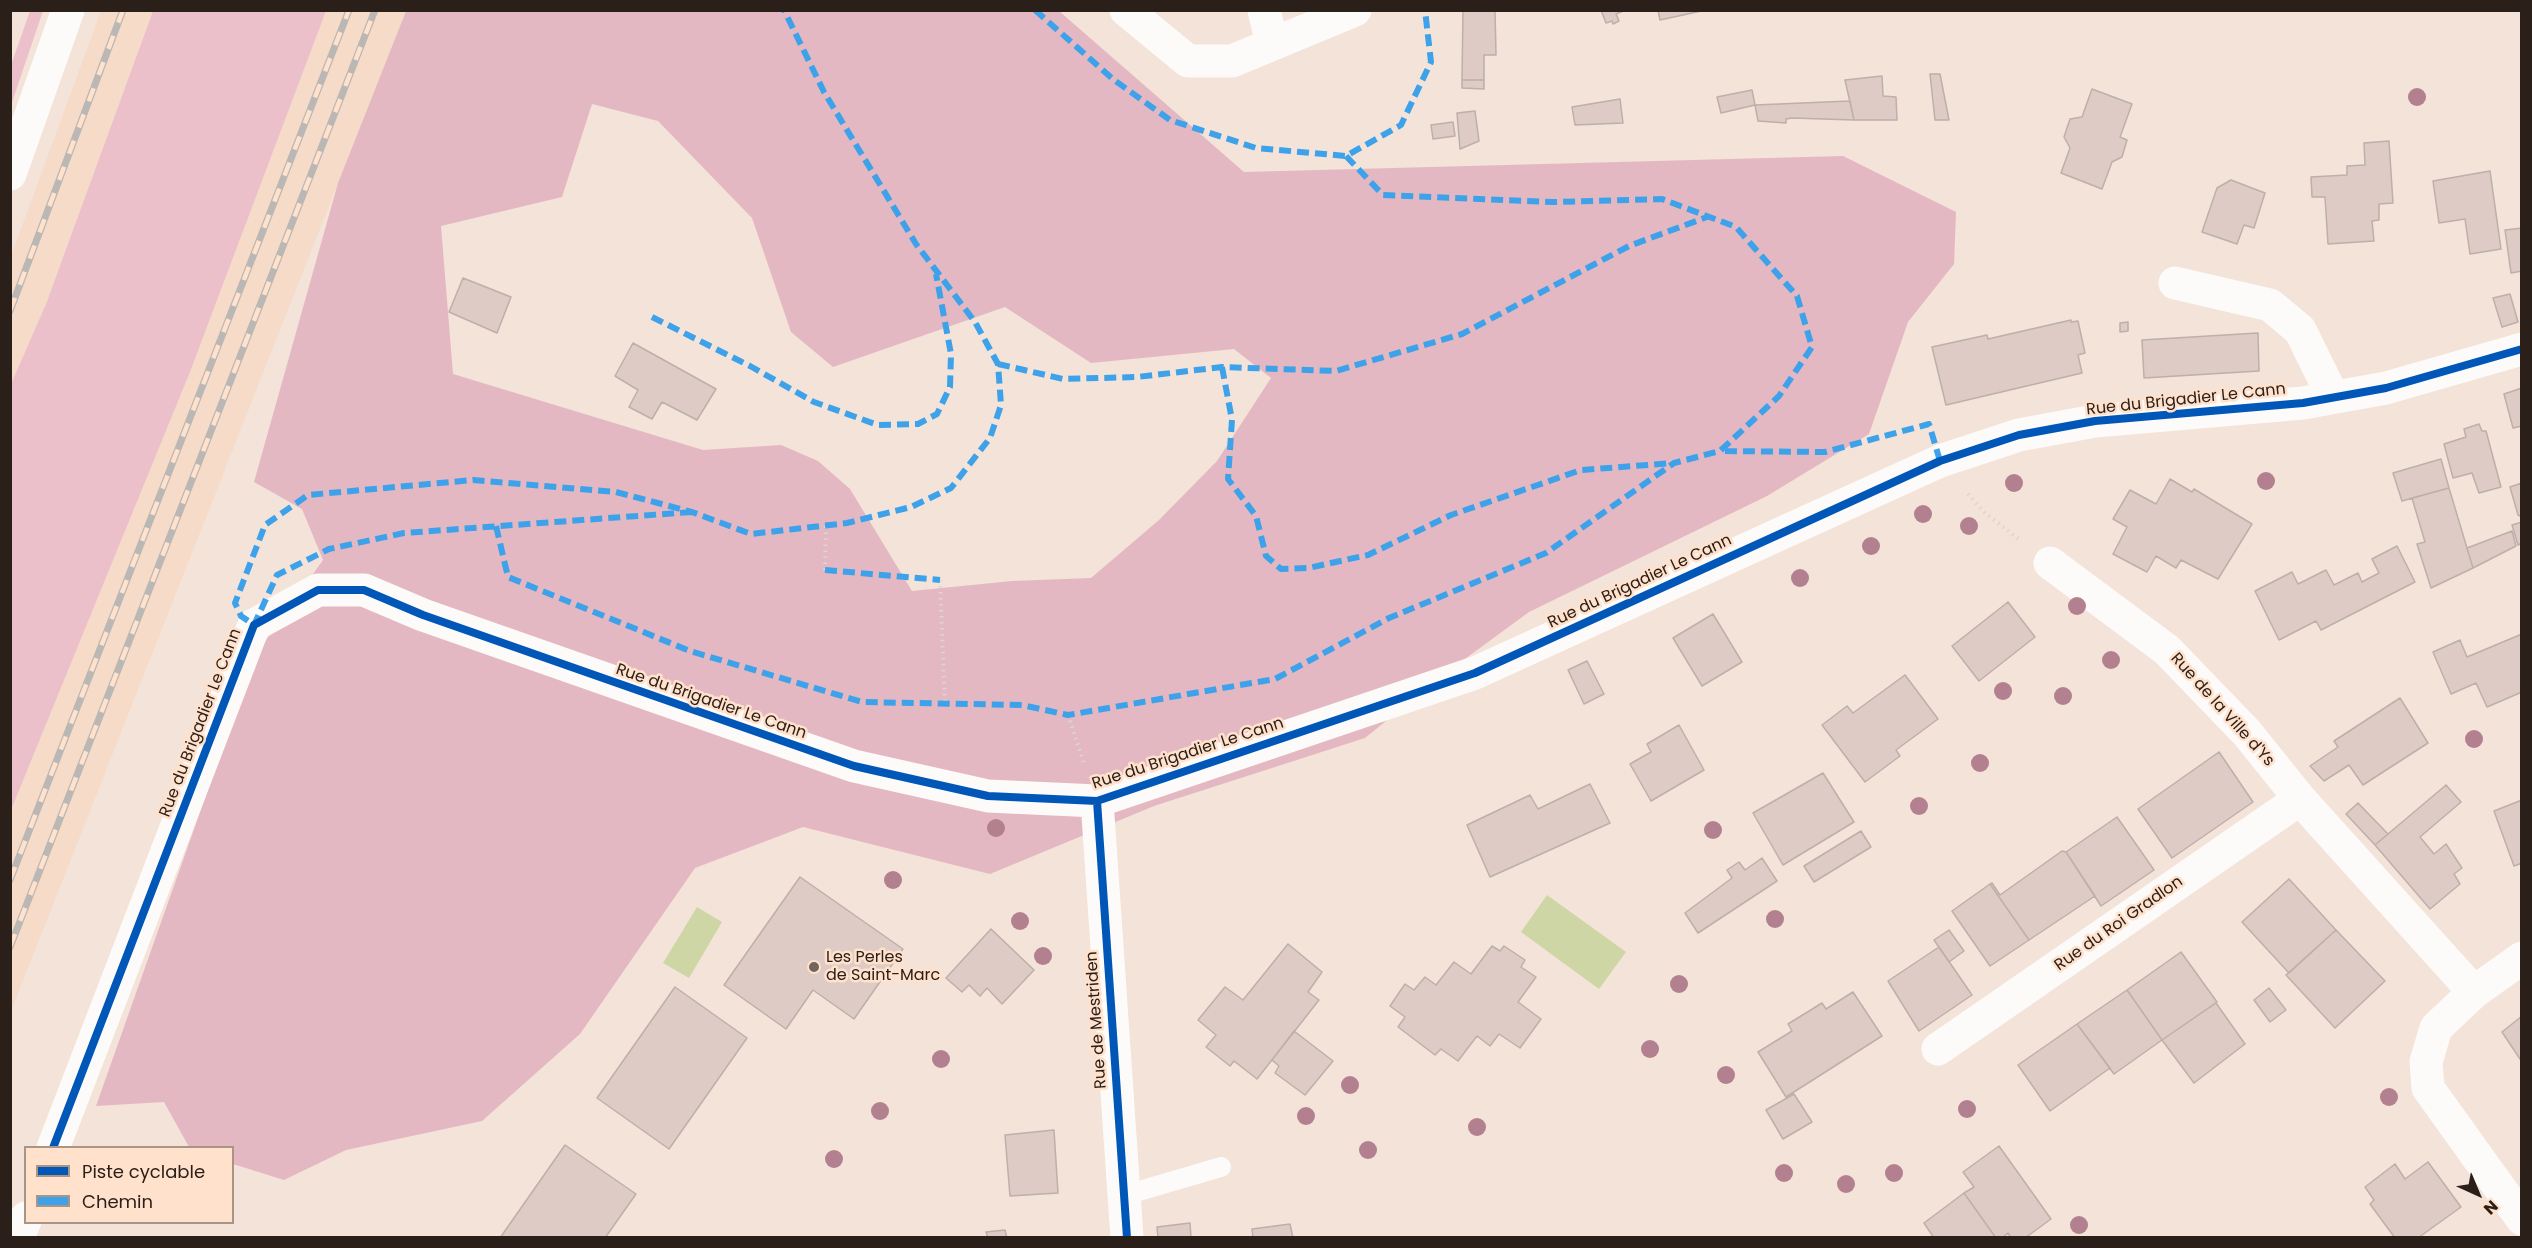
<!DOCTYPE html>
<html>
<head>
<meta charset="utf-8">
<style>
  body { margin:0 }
  #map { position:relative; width:2532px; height:1248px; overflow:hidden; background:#f3e3d8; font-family:Poppins,sans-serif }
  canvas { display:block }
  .frame { position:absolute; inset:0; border:12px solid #2b2019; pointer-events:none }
  .legend { position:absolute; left:24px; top:1146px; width:210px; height:78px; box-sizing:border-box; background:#ffe1cc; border:2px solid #aa9484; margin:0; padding:8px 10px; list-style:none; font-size:18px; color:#2b2019 }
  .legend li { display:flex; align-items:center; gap:12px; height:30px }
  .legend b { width:30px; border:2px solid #aa9484 }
  .north { position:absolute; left:2448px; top:1164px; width:60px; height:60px; -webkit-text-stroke:4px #ffe1cc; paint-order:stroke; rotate:136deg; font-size:16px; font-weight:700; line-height:24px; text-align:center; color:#2b2019 }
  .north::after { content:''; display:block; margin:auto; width:21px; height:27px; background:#2b2019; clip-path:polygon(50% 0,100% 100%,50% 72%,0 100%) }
</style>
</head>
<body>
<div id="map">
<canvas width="2532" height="1248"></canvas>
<div class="frame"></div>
<ul class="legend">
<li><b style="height:8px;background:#0057b8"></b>Piste cyclable</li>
<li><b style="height:8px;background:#3ea2ea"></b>Chemin</li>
</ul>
<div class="north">N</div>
</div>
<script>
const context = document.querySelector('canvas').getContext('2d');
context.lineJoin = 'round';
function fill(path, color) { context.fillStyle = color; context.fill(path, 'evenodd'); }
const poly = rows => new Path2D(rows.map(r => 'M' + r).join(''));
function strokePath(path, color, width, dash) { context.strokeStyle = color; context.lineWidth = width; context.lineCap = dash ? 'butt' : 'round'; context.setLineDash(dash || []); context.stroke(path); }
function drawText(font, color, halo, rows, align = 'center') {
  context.font = font + ' Poppins,sans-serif'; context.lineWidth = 5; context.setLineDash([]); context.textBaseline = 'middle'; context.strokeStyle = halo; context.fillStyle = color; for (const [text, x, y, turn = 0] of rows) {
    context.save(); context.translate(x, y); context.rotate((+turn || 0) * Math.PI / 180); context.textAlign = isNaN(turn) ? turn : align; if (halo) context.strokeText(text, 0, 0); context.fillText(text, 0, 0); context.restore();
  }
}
const built = poly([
  [101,11,153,11,46,304,11,384,11,256],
  [326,11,406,11,11,1011,11,810,190,372]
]);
const green = poly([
  [30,11,43,11,11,105,11,65],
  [153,11,326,11,190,372,11,810,11,384,46,304]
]);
const forest = poly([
  [406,11,1059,11,1244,172,1843,156,1956,212,1954,264,1908,322,1869,434,1767,496,1529,612,1443,675,1365,738,1154,806,990,874,803,827,695,868,580,1034,482,1121,346,1150,284,1180,233,1164,232,1148,189,1147,164,1102,96,1106,256,654,323,560,302,509,254,482,338,183],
  [592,104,658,121,752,218,791,332,833,367,1005,307,1091,363,1234,349,1271,378,1217,461,1159,520,1091,578,1012,581,912,591,850,489,818,461,781,445,703,450,453,374,441,226,562,197]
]);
const water = poly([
  [1547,895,1626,952,1599,989,1521,932],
  [697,907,722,922,689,978,663,963]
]);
const building = poly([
  [1463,10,1495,10,1496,55,1484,55,1484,80,1462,80,1463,10],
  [1601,10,1626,10,1616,14,1619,21,1613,24,1612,21,1606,23,1601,10],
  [1658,10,1706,10,1660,20,1658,10],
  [1930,74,1940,74,1949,120,1935,120,1930,74],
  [1882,76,1883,96,1896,97,1897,120,1854,120,1845,80,1882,76],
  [1462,80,1484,80,1484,89,1462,88,1462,80],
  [2092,89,2132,104,2120,137,2127,140,2122,157,2112,162,2102,189,2061,173,2070,148,2064,137,2070,119,2082,117,2092,89],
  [1752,90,1755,105,1721,113,1717,97,1752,90],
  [1620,99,1623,123,1575,125,1572,107,1620,99],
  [1850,101,1854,120,1792,118,1786,119,1786,123,1758,121,1755,105,1850,101],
  [1475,111,1479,141,1460,149,1457,113,1475,111],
  [1453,122,1455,136,1433,139,1431,125,1453,122],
  [2389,141,2393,203,2379,204,2379,220,2372,221,2374,241,2328,244,2325,197,2312,197,2311,177,2347,175,2347,166,2365,165,2364,143,2389,141],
  [2490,171,2501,249,2470,254,2465,219,2439,223,2433,181,2490,171],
  [2231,180,2265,193,2254,228,2244,225,2237,244,2202,232,2217,188,2231,180],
  [2522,228,2522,271,2511,273,2505,230,2522,228],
  [463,278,511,297,497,333,449,312,463,278],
  [2510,294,2518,322,2502,327,2493,298,2510,294],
  [2071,320,2071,322,2078,321,2085,353,2078,355,2082,373,1946,405,1932,347,1987,335,1988,339,2071,320],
  [2128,322,2128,331,2120,332,2120,323,2128,322],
  [2258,333,2259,371,2144,378,2142,340,2258,333],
  [633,343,716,389,697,420,662,402,652,419,629,407,638,390,615,376,633,343],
  [2522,388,2522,426,2513,428,2504,394,2522,388],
  [2479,424,2482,431,2486,431,2501,487,2479,493,2472,473,2453,478,2444,444,2466,437,2464,429,2479,424],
  [2441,459,2449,488,2402,501,2393,473,2441,459],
  [2170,479,2192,492,2194,489,2252,524,2218,579,2181,560,2176,568,2156,556,2147,572,2113,554,2127,527,2113,519,2130,490,2156,504,2170,479],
  [2522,483,2522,517,2518,515,2510,487,2522,483],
  [2449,488,2473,568,2431,588,2417,544,2425,542,2412,498,2449,488],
  [2522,522,2522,543,2518,545,2512,525,2522,522],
  [2512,531,2516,546,2473,568,2467,548,2512,531],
  [2397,546,2415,582,2321,630,2316,621,2279,640,2255,591,2292,572,2298,584,2326,570,2334,585,2358,573,2362,582,2379,573,2372,559,2397,546],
  [2008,602,2035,637,1979,681,1952,646,2008,602],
  [1713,614,1742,662,1702,686,1673,638,1713,614],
  [2522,634,2522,692,2487,707,2476,683,2451,694,2433,652,2460,640,2467,657,2522,634],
  [1587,661,1604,694,1584,704,1568,670,1587,661],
  [1905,675,1938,719,1896,750,1900,756,1865,782,1822,725,1847,706,1853,713,1905,675],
  [2400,698,2428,743,2363,785,2349,765,2324,781,2310,766,2338,747,2334,741,2400,698],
  [1679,725,1704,770,1651,801,1630,764,1651,752,1647,744,1679,725],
  [2219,752,2253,802,2172,858,2138,809,2219,752],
  [1823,773,1854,822,1783,865,1753,813,1823,773],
  [1590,784,1610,823,1490,877,1467,825,1530,795,1538,809,1590,784],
  [2446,785,2461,802,2420,837,2434,854,2446,844,2462,868,2454,874,2460,884,2430,909,2375,845,2446,785],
  [2522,800,2522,863,2514,866,2494,811,2522,800],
  [2358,803,2388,834,2375,845,2346,814,2358,803],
  [2117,817,2154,870,2101,906,2066,852,2117,817],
  [1861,831,1871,847,1814,882,1804,866,1861,831],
  [2062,851,2066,852,2095,896,2029,940,1990,884,1992,883,2000,895,2062,851],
  [1762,858,1777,881,1698,933,1685,913,1732,878,1727,870,1739,862,1745,870,1762,858],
  [800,877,903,949,854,1019,813,990,786,1029,724,985,800,877],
  [2289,879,2336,930,2289,973,2242,922,2289,879],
  [1990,884,2029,940,1990,966,1952,911,1990,884],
  [991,929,1034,970,1002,1004,987,988,980,996,969,985,962,992,946,978,991,929],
  [1949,930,1964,951,1949,962,1934,940,1949,930],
  [2336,930,2385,981,2335,1028,2286,975,2336,930],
  [1288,944,1322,972,1308,992,1319,1000,1257,1079,1234,1061,1230,1066,1206,1047,1216,1035,1198,1020,1225,987,1243,1000,1288,944],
  [1492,946,1500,951,1504,946,1525,960,1521,967,1536,977,1518,1002,1541,1019,1520,1048,1499,1034,1490,1046,1477,1036,1458,1061,1441,1049,1435,1055,1398,1027,1405,1017,1390,1006,1405,984,1414,990,1425,977,1436,985,1454,962,1471,974,1492,946],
  [1939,947,1972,995,1919,1031,1888,981,1939,947],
  [2181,952,2217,1002,2162,1040,2127,990,2181,952],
  [675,987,747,1038,669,1149,597,1098,675,987],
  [2269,988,2286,1010,2270,1022,2254,1000,2269,988],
  [2127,990,2162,1040,2114,1074,2077,1024,2127,990],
  [1853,992,1882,1036,1786,1097,1758,1052,1792,1031,1788,1024,1822,1003,1826,1009,1853,992],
  [2216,1003,2245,1044,2194,1083,2162,1040,2216,1003],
  [2522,1016,2522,1062,2502,1032,2522,1016],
  [2077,1024,2110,1068,2050,1111,2018,1065,2077,1024],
  [1294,1031,1333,1061,1305,1095,1275,1073,1279,1066,1272,1060,1294,1031],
  [1794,1094,1812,1122,1783,1139,1766,1110,1794,1094],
  [1054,1130,1058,1193,1010,1196,1005,1135,1054,1130],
  [565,1145,636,1194,605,1238,500,1238,565,1145],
  [1999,1146,2051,1219,2025,1238,2011,1238,2008,1233,2002,1238,1996,1238,1964,1193,1974,1187,1963,1172,1999,1146],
  [2428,1162,2461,1207,2418,1238,2395,1238,2370,1204,2374,1200,2365,1187,2395,1164,2405,1179,2428,1162],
  [1964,1193,1996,1238,1934,1238,1924,1223,1964,1193],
  [1190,1223,1191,1238,1158,1238,1157,1227,1190,1223],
  [1290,1224,1293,1238,1253,1238,1252,1229,1290,1224],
  [1005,1230,1007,1238,988,1238,986,1232,1005,1230]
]);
const path = poly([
  [1968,494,1985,513,2021,541],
  [825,570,826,526],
  [940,580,945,705],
  [1068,715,1084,763]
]);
const lane = poly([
  [1122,1196,1221,1167]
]);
const street = poly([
  [1126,10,1188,61,1232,61,1355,10],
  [1264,10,1272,44],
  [2175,283,2270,305,2300,330,2333,397],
  [2050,563,2167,650,2247,733,2300,799,2474,992],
  [1097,801,1127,1238],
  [2522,958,2474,992,2436,1028,2426,1062,2428,1088,2522,1219],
  [1938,1049,2300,799],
  [53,1148,254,625,318,590,364,590,423,615,854,766,988,796,1097,801,1475,673,1940,461,2019,435,2095,421,2303,403,2386,388,2522,349],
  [18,1238,26,1218]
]);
const highway = poly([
  [10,174,68,10]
]);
const rail = poly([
  [10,311,123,10],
  [10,880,349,10],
  [10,947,375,10]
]);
const quiet = poly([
  [1035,10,1114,80,1170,120,1256,148,1346,156,1401,125,1431,62,1425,10],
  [1346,156,1383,195,1553,202,1662,199,1736,227,1797,296,1812,347,1779,396,1720,451,1825,452,1929,424,1940,461],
  [652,317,750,366,814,402,878,425,918,424,937,414,950,387,951,354,936,274],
  [998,364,1063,379,1137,377,1222,367,1336,371,1462,334,1629,246,1707,217],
  [1222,367,1232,420,1228,479,1256,516,1266,556,1281,569,1308,568,1368,555,1451,515,1581,470,1674,463],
  [692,512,404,533,329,549,277,575,254,625,241,616,235,603,265,525,308,495,473,480,616,492,692,512,751,534,847,523,911,507,951,488,990,438,1001,405,998,364,975,322,916,244,824,92,784,10],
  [496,526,508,577,690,651,862,702,1022,705,1068,715,1275,679,1389,618,1546,553,1674,463,1720,451],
  [825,570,940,580]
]);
const cycleway = poly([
  [1097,801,1127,1238],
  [53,1148,254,625,318,590,364,590,423,615,854,766,988,796,1097,801,1475,673,1940,461,2019,435,2095,421,2303,403,2386,388,2522,349]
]);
const trees = [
  [2417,97],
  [2266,481],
  [2014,483],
  [1923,514],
  [1969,526],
  [1871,546],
  [1800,578],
  [2077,606],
  [2111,660],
  [2003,691],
  [2063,696],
  [2474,739],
  [1980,763],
  [1919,806],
  [996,828],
  [1713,830],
  [893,880],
  [1775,919],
  [1020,921],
  [1043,956],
  [1679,984],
  [1650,1049],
  [941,1059],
  [1726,1075],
  [1350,1085],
  [2389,1097],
  [1967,1109],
  [880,1111],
  [1306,1116],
  [1477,1127],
  [1368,1150],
  [834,1159],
  [1784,1173],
  [1894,1173],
  [1846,1184],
  [2079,1225]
];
const markers = [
  [814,967,6,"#71645c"]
];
const streetNames = [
  ["Rue du Brigadier Le Cann",2186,400,-6],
  ["Rue du Brigadier Le Cann",1640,582,-25],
  ["Rue du Brigadier Le Cann",711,702,19],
  ["Rue de la Ville d'Ys",2222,710,48],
  ["Rue du Brigadier Le Cann",201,723,-69],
  ["Rue du Brigadier Le Cann",1188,754,-18],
  ["Rue du Roi Gradlon",2119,924,-35],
  ["Rue de Mestriden",1097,1020,-94]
];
const poiNames = [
  ["Les Perles",826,958],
  ["de Saint-Marc",826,976]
];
fill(built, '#f6dbc8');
fill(green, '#ebc0ca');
fill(forest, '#e4b8c2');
fill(water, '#cfd6a5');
fill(building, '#decbc5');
strokePath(building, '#bdafa9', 1.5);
strokePath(path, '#dbd6d3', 4, [1.5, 4.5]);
strokePath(lane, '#fdfbf9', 20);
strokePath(street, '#fdfbf9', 33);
strokePath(highway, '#fdfbf9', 33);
strokePath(rail, '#bab7b4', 7);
strokePath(rail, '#ffe1cc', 4.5, [14]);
strokePath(quiet, '#3ea2ea', 6, [12, 6]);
strokePath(cycleway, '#0057b8', 8);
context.fillStyle = '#b38090';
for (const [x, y] of trees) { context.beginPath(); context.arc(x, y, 9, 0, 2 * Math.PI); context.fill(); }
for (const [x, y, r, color] of markers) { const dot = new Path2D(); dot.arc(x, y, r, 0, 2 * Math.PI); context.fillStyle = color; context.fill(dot); strokePath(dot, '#ffe1cc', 2); }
drawText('16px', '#2b2019', '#ffe1cc', streetNames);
drawText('16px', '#2b2019', '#ffe1cc', poiNames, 'left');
</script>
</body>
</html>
